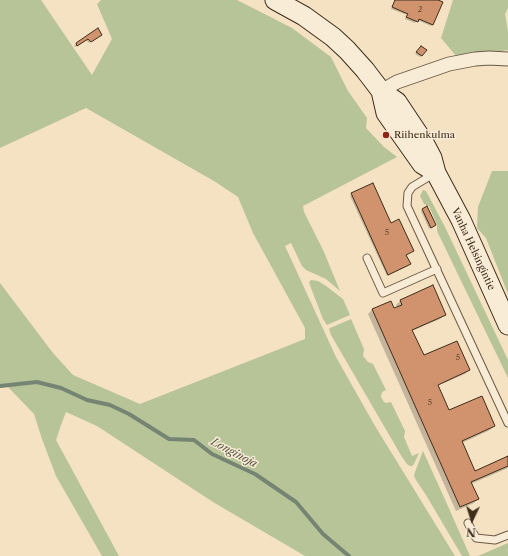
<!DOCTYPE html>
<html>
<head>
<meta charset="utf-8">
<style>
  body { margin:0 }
  #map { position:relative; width:508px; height:556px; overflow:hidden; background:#f4e2c2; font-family:"Libre Caslon Text",serif }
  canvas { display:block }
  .north { position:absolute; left:452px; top:500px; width:40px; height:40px; -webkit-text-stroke:3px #f8ecd7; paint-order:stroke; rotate:184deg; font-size:11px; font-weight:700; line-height:16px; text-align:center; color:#3e2d1a }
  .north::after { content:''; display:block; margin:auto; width:14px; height:18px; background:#3e2d1a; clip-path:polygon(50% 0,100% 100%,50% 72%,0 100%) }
</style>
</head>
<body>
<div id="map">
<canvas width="508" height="556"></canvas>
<div class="north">N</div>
</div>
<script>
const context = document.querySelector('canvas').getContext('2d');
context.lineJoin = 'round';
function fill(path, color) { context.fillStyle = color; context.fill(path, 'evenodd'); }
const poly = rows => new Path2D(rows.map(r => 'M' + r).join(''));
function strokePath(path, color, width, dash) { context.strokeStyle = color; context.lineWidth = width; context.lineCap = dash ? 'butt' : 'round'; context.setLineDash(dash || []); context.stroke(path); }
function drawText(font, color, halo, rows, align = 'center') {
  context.font = font + ' "Libre Caslon Text",serif'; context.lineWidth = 3; context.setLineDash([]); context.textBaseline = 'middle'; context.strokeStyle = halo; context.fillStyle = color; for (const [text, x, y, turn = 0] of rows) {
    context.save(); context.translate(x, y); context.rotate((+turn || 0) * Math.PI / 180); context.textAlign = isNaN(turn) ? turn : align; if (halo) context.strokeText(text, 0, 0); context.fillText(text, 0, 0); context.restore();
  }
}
const green = poly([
  [0,0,41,0,92,75,112,39,97,4,101,0,237,0,292,28,331,57,348,91,367,118,366,128,384,147,397,157,303,206,304,212,324,252,340,291,326,279,306,270,302,266,291,243,285,246,336,357,375,426,455,556,305,556,213,502,97,426,66,412,61,425,56,440,119,556,102,556,56,476,42,439,34,414,8,387,0,388,0,283,53,353,73,375,140,404,305,339,305,328,253,233,238,197,214,181,86,108,0,148],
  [453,0,508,0,508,8,505,14,508,31,508,50,457,57,441,38],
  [492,171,508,171,508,294,486,238,477,228,478,207],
  [423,190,426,191,445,227,508,360,508,378,437,231,437,225,429,206,424,204,420,196],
  [311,280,318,281,326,286,343,299,350,315,327,325,323,319,311,288,309,282],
  [351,319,364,349,363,356,368,362,373,364,386,390,382,392,381,397,384,402,386,403,391,402,405,431,404,437,412,456,419,453,414,464,412,466,410,466,407,464,402,457,331,335,329,329,330,328],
  [423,451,447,504,470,556,462,556,426,495,416,480,414,476,415,472],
  [508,543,508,556,478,556]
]);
const shadow = poly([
  [395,0,436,0,433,24,431,26,417,20,415,23,405,19,407,15,391,9],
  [98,30,99,36,89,43,86,40,75,47,74,46,76,44],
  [419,49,425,51,420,57,415,54],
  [384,133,387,136,383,139,381,136],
  [352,194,413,251,405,255,409,264,408,266,387,276,350,196],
  [423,210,433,227,429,229,421,211],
  [432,286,445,315,440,319,412,331,423,357,469,370,465,374,437,386,448,412,494,426,490,430,462,443,475,472,504,459,508,455,508,468,471,484,478,499,474,503,456,511,368,314,372,310,394,309,397,308,396,305,400,301]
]);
const stream = poly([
  [0,386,37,382,61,388,87,400,110,405,129,414,169,439,194,440,212,454,255,474,296,502,323,534,349,556]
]);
const building = poly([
  [395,0,438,0,443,2,433,25,419,19,418,22,406,17,408,14,392,7,395,0],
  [98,28,102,35,91,42,88,39,77,46,76,43,98,28],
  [421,46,427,50,422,56,416,52,421,46],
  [373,183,391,223,399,219,414,251,406,255,411,264,388,275,351,193,373,183],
  [427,206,436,225,431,228,422,209,427,206],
  [433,285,446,315,412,330,424,355,457,341,470,370,438,385,449,410,482,396,495,426,462,441,475,471,508,456,508,466,471,482,479,499,460,507,372,309,391,301,394,308,402,305,400,300,433,285]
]);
const lane = poly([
  [435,173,412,187,408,193,407,206,508,423],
  [367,258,383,293,437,269],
  [468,523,476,538,495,540,508,535]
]);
const street = poly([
  [381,91,397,82,449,64,475,59,489,58,508,59]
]);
const secondary = poly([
  [275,0,304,16,333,37,347,50,365,70,381,91,397,102,423,141,432,158,436,173,461,220,508,325],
  [381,91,386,113,422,164,430,169]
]);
const markers = [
  [386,135,4,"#8f2418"]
];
const numberNames = [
  ["2",420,10],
  ["5",387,233],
  ["5",458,358],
  ["5",430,403]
];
const poiNames = [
  ["Riihenkulma",394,135]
];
const streetNames = [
  ["Vanha Helsingintie",473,249,65]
];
const waterNames = [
  ["Longinoja",234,453,28]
];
fill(green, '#b7c497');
fill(shadow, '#0003');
strokePath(stream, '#768573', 4);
fill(building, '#d1936e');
strokePath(building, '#3e2d1a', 1);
strokePath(lane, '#6c5a44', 9);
strokePath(street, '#6c5a44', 15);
strokePath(secondary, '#3e2d1a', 21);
strokePath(lane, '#f8ecd7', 7);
strokePath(street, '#f8ecd7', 13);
strokePath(secondary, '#f8ecd7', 19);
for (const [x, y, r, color] of markers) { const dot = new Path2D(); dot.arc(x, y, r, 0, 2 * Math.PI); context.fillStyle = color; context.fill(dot); strokePath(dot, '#f8ecd7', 1.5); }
drawText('8px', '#63462f', null, numberNames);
drawText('10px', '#3e2d1a', '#f8ecd7', poiNames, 'left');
drawText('10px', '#3e2d1a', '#f8ecd7', streetNames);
drawText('italic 11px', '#56523f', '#f8ecd7', waterNames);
</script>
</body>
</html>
